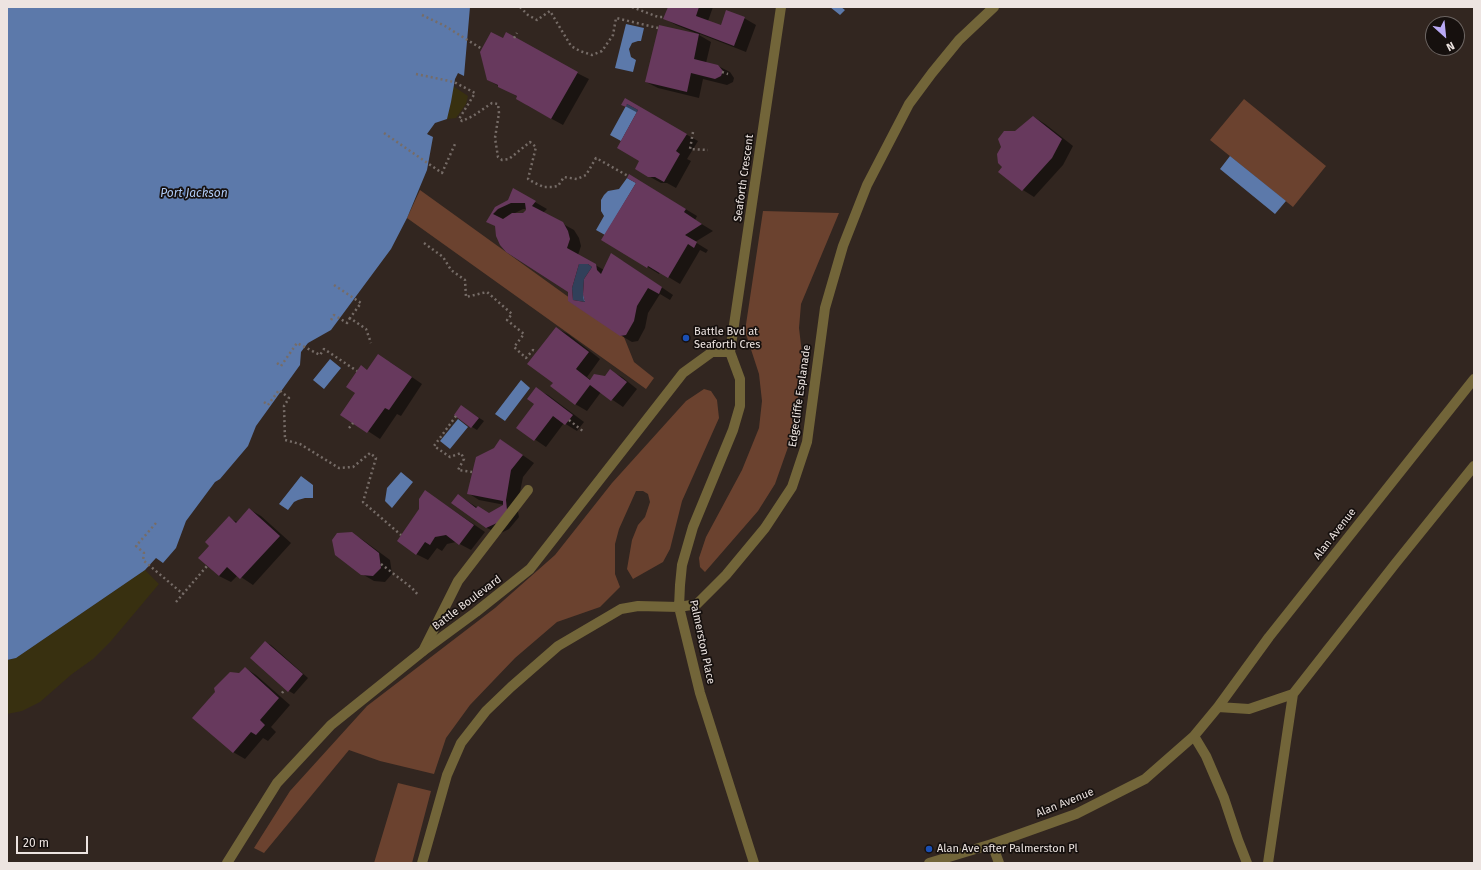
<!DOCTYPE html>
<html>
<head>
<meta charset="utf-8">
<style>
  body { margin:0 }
  #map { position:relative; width:1481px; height:870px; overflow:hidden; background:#322620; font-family:"Fira Sans",sans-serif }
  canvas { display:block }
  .frame { position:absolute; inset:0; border:8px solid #ede4e1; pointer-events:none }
  .north { position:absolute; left:1425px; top:16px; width:40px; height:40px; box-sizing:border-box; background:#16100e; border:1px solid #6c6562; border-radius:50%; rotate:153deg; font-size:11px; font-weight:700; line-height:16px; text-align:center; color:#ede4e1 }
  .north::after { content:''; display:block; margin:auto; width:14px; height:18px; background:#baaaf6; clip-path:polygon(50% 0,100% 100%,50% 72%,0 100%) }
  .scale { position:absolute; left:16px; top:836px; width:72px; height:18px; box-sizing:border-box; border:2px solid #ede4e1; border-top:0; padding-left:5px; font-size:12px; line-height:14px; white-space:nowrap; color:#ede4e1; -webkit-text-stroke:3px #16100e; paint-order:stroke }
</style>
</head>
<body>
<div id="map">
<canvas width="1481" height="870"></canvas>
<div class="frame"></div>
<div class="north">N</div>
<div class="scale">20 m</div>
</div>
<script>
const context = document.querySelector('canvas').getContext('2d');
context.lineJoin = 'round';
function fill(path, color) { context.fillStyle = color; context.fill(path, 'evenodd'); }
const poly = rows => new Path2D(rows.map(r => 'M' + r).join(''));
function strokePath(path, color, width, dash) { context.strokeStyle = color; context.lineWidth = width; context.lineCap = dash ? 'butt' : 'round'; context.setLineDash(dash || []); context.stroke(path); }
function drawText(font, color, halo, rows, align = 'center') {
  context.font = font + ' "Fira Sans",sans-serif'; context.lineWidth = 3.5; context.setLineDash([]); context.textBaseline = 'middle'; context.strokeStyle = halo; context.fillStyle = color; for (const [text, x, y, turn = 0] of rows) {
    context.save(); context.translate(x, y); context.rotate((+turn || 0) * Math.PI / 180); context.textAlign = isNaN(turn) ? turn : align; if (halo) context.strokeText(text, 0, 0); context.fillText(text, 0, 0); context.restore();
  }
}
const green = poly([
  [1244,99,1326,166,1293,207,1210,140],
  [420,190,624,337,634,362,654,378,646,389,407,218],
  [763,211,839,213,801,304,799,328,803,362,793,433,775,484,758,511,705,572,700,567,699,558,706,537,742,470,759,428,762,401,759,374,745,331],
  [704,389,711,391,717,400,719,418,682,501,670,549,663,562,633,579,627,569,632,540,638,525,645,517,650,502,648,494,643,491,636,491,619,529,615,544,615,574,620,587,600,607,557,622,515,658,470,705,446,738,434,774,380,761,349,750,264,853,254,848,290,791,367,706,495,608,555,555,612,483,686,401],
  [398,783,431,791,412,863,374,863]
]);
const sand = poly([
  [453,86,468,96,466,104,456,118,447,119,451,102],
  [145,570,159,584,111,641,93,659,72,674,40,702,22,711,7,714,7,660,16,658]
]);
const water = poly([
  [7,7,470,7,464,76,458,73,455,79,451,102,447,119,435,123,427,134,433,137,427,170,407,218,391,249,331,330,308,343,304,348,301,352,300,365,256,426,248,446,220,479,215,482,186,521,176,548,163,563,156,558,145,570,16,658,7,660],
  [830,7,841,7,845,10,840,15],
  [626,24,644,28,641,41,638,41,632,43,629,49,631,57,636,60,633,72,615,68],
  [627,104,638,110,621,141,610,135],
  [1230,156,1286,201,1275,214,1220,169],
  [627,178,636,183,605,235,596,230,604,216,601,211,601,200,604,195,608,191,619,189],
  [579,264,588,264,592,267,584,279,583,293,585,302,573,300,572,288],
  [330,359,341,368,324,389,313,380],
  [521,380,530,388,505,421,495,414],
  [458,419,468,427,450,449,440,441],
  [401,472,413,482,392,508,385,501,387,488],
  [301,476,313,485,313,498,305,498,298,500,294,502,288,510,279,504]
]);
const shadow = poly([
  [666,7,713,7,708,21,721,26,744,18,756,25,746,52,700,34,699,35,711,42,706,63,718,66,730,72,734,78,733,82,727,85,703,79,699,98,658,88,646,82,698,34,676,25,665,19,668,8],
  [503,39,577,73,589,79,563,125,528,106,518,97,488,80],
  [625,100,698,141,687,159,691,161,676,188,667,183,661,183,636,169,641,161,638,113,623,105],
  [1034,117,1045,124,1073,146,1063,165,1034,197,1023,190,1000,171,1003,167,1016,132],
  [641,182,697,216,695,220,713,231,695,242,708,250,706,253,700,250,680,284,660,272,659,274,603,239],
  [514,190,547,209,543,213,574,230,579,238,581,246,578,255,604,270,623,261,673,295,670,300,660,294,648,313,645,328,638,341,632,342,620,335,569,301,568,291,496,226,487,221,495,208,509,201],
  [523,209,527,209,524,214,513,214],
  [585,290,585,301,584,301,583,295],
  [556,328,568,334,600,359,587,377,591,380,606,377,611,371,622,377,637,389,623,407,601,392,587,411,575,404,554,382],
  [390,362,422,384,401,416,397,414,380,439,342,414,356,393,368,371],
  [536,389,548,395,584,422,577,431,564,423,546,447,518,428,536,404],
  [461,406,484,421,477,430,472,427],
  [501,440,534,463,523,477,517,507,519,517,509,529,499,534,487,528,458,495,478,508,490,514,505,505,479,500,468,493],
  [425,491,485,532,471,550,456,542,447,544,442,551,437,548,428,560,416,554,420,509],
  [249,509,261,516,291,543,253,585,238,575,231,582,219,576,210,546,229,518,237,522],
  [351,533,363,540,390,560,392,574,385,582,374,581,362,574],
  [265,642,271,645,308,678,294,694,289,691],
  [245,668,256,675,290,705,271,727,276,732,268,741,263,738,245,759,233,752,240,674]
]);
const building = poly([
  [668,7,699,7,696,16,721,25,726,10,745,17,734,46,663,19],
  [659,25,699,34,694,59,718,65,723,71,721,76,715,79,691,73,687,92,645,82],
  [491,32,503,38,506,32,578,72,551,119,516,99,517,96,498,87,498,85,487,80,480,52],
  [625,98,687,134,676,151,680,154,664,182,655,177,648,177,635,169,639,161,617,148,638,110,627,104,626,107,621,105],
  [1033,116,1062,139,1052,158,1022,191,998,172,1002,167,998,163,997,154,1001,147,998,139,1004,131,1015,131],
  [629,174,686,209,684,212,702,224,685,235,697,242,694,248,688,244,668,278,648,266,647,268,601,240,636,183,627,178],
  [513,188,536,201,532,206,563,222,568,231,570,239,567,248,596,264,597,270,601,274,611,253,662,287,659,294,648,288,637,306,634,321,626,335,620,336,568,301,568,292,506,252,500,245,496,236,495,226,486,222,495,207,508,200],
  [511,203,525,203,526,210,523,213,512,213,503,219,493,214,498,209],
  [579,264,588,264,592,267,584,279,583,294,585,302,573,300,572,288],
  [556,327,589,352,576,369,590,380,594,374,605,376,610,369,627,382,611,401,590,385,575,405,550,386,553,383,527,364],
  [378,354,412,377,389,410,385,408,367,433,340,415,355,393,346,387,361,365,367,370],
  [536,387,573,415,565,425,553,416,534,441,516,428,534,404,527,399],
  [461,405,479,418,471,428,454,415],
  [500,439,523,455,511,470,506,500,507,510,497,523,486,528,451,503,458,494,476,508,478,506,489,513,503,505,503,501,467,494,476,457,494,448],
  [425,490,474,525,459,545,446,535,435,537,430,545,425,542,416,555,397,541,419,509,419,499],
  [249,508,280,536,240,579,227,567,219,576,198,558,209,546,205,542,229,516,236,523],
  [352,532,379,553,381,568,373,576,361,575,335,555,332,540,337,533],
  [265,641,303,674,288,692,250,658],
  [245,667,279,698,260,720,265,725,256,735,251,732,233,753,192,718,215,692,214,688,230,672,239,673]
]);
const path = poly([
  [520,7,528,15,537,20,550,11,571,46,580,51,592,55,602,51,613,35,616,18,658,28],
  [632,7,658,17,664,17],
  [422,15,445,26,482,49],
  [514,38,517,33],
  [722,72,728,74],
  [416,74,454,82,475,93,459,119,462,121,473,116,492,103,498,104,499,113,495,138,498,157,502,160,509,159,530,142,536,147,528,179,535,183,544,187,552,187,558,186,564,177,577,179,586,175,596,158,628,176],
  [693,132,690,149,708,150],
  [384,133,442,173,455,144],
  [424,243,443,257,451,270,465,280,466,297,487,292,512,314,507,320,524,334,514,347,526,358,533,350,536,352],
  [334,285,361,303,350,318,366,329,371,343],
  [331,320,334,315,347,323,350,318],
  [277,363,281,366,297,343,320,355,324,349,357,371],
  [264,402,268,405,279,390,289,398,284,406,285,440,300,444,339,468,353,467,370,453,376,458,363,502,401,535],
  [456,416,434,446,450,457,461,453,464,459,458,470,472,472],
  [569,420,584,432],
  [349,428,353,423],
  [156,523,136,546,144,553,143,560,183,594],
  [381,564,412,588,419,596],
  [176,602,207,566],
  [282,693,285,689]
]);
const service = poly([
  [423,651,458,581,528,490]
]);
const minor = poly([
  [1218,707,1249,709,1293,694],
  [1194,736,1206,756,1224,798,1238,840,1247,863],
  [992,844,999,863],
  [227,863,277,783,331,725,423,651,476,612,530,569,683,373,712,352,730,352],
  [422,863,447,775,461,743,486,711,511,687,558,646,621,609,638,606,679,607,697,604,726,575,765,528,792,487,807,442,825,308,843,246,867,185,909,104,932,73,959,40,994,7],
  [754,863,700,693,679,607,680,585,682,565,693,527,733,430,740,406,740,379,730,352,781,7],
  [929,863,992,844,1076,814,1145,779,1194,736,1218,707,1269,637,1474,379],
  [1268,863,1293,694,1395,564,1474,466]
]);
const markers = [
  [686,338,4,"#1a4fb4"],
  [929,849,4,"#1a4fb4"]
];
const streetNames = [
  ["Seaforth Crescent",744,178,-82],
  ["Edgecliffe Esplanade",800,396,-82],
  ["Alan Avenue",1335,534,-52],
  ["Battle Boulevard",467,603,-37],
  ["Palmerston Place",702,642,78],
  ["Alan Avenue",1065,803,-22]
];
const poiNames = [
  ["Battle Bvd at",694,332],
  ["Seaforth Cres",694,345],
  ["Alan Ave after Palmerston Pl",937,849]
];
const waterNames = [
  ["Port Jackson",194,194]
];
fill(green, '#6b422f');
fill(sand, '#383010');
fill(water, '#5c79aa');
fill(shadow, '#0007');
fill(building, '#67395d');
strokePath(path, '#766c67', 2.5, [2, 3]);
strokePath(service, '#726539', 10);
strokePath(minor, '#726539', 10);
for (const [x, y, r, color] of markers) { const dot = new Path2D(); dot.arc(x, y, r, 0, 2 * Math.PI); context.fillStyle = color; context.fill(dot); strokePath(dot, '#16100e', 1.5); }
drawText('11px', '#ede4e1', '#16100e', streetNames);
drawText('11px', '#ede4e1', '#16100e', poiNames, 'left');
drawText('italic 12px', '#afcaf5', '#16100e', waterNames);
</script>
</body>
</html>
